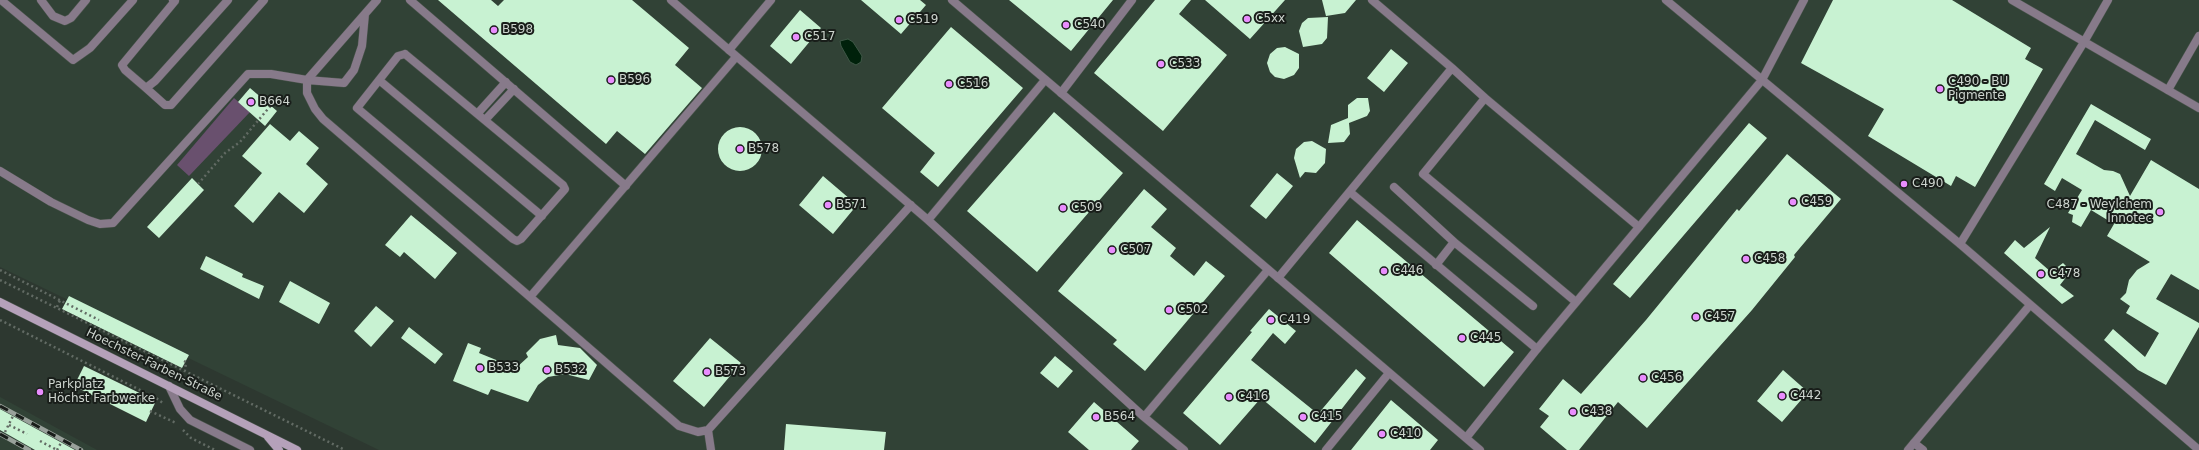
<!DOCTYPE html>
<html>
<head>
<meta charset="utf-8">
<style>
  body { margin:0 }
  canvas { display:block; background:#2d3830 }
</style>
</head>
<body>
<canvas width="2199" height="450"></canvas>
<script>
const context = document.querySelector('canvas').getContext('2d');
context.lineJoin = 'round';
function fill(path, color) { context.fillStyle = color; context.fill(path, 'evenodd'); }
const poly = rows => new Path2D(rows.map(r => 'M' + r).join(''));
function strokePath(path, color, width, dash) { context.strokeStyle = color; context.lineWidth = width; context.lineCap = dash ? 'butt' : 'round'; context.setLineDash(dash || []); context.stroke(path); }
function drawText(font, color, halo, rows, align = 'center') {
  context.font = font + ' "DejaVu Sans",sans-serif'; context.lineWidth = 4; context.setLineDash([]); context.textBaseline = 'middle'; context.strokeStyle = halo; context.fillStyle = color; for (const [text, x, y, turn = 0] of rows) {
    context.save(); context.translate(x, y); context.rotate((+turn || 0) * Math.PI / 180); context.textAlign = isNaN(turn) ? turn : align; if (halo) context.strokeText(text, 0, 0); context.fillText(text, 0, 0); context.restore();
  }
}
const built = poly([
  [0,0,2199,0,2199,450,379,450,0,267],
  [0,397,97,450,0,450]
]);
const green = poly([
  [234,98,250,112,189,176,177,165]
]);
const water = poly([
  [848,39,853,42,862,56,861,62,856,65,850,62,841,46,840,41,848,39]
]);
const building = poly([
  [438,0,491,0,498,6,504,0,632,0,689,48,675,65,702,88,645,154,617,131,606,144],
  [861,0,920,0,926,5,901,34],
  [1009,0,1113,0,1071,51],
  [1155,0,1191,0,1179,14,1227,55,1163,131,1094,73],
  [1205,0,1285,0,1250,39],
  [1322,0,1356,0,1345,13,1326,16],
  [1833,0,1952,0,2031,48,2025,59,2043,69,1975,187,1956,176,1951,186,1868,136,1884,109,1801,63],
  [800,10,821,28,791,64,770,46],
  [1328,17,1327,38,1322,44,1303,47,1299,31,1302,23,1308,18],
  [951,27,1023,88,938,187,920,172,935,153,882,108],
  [1285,47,1299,54,1299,68,1294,75,1284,79,1275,77,1270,72,1267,63,1270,54,1277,48],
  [1391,49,1408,63,1384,92,1367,78],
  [250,88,277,111,265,126,238,102],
  [1357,98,1368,98,1370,111,1367,116,1349,123,1350,134,1344,142,1328,143,1331,125,1348,118,1348,105],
  [2091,104,2151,139,2145,150,2095,120,2076,154,2104,170,2113,171,2120,174,2130,196,2151,160,2199,189,2199,290,2171,274,2156,299,2199,323,2199,327,2166,385,2138,370,2104,340,2113,329,2145,357,2159,333,2126,313,2130,306,2120,299,2126,293,2129,280,2137,270,2150,262,2107,236,2114,224,2091,210,2081,227,2072,222,2073,215,2068,213,2082,190,2062,178,2055,191,2044,184],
  [1054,112,1123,173,1037,272,967,211],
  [1749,123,1767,138,1630,298,1613,284],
  [270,124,290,141,299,131,319,148,306,164,328,184,304,213,279,192,253,223,234,206,262,173,242,156],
  '718 149a22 22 0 1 1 44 0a22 22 0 1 1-44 0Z',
  [1312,141,1326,149,1325,163,1316,173,1305,172,1300,178,1294,158,1296,149,1304,142],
  [1787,154,1841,199,1794,255,1795,257,1752,310,1647,428,1618,402,1579,450,1567,450,1540,427,1549,416,1539,409,1563,379,1581,394,1646,320,1737,209,1739,211],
  [1277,173,1293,186,1266,219,1250,206],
  [823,176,857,205,833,234,799,205],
  [192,178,204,190,159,238,147,227],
  [1144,189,1167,209,1151,227,1176,248,1170,256,1194,276,1206,261,1225,276,1145,371,1113,344,1117,340,1058,291],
  [411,215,457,253,435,279,404,252,400,257,385,245],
  [1357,220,1514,352,1484,387,1329,253],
  [2050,227,2035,258,2051,272,2063,263,2071,271,2060,285,2074,296,2062,304,2004,253,2015,240,2024,248],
  [206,256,243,274,242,277,264,286,259,299,200,269],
  [290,281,330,303,319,324,279,302],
  [69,296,189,355,182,368,62,309],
  [376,306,394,321,371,347,354,331],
  [1269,309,1296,331,1285,344,1273,333,1251,360,1318,414,1356,369,1366,378,1315,443,1261,398,1220,445,1183,413,1252,332,1250,331],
  [409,327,443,354,435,364,401,338],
  [556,335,558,345,580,348,597,365,589,380,565,374,548,377,538,385,528,402,491,389,488,395,453,381,468,343,481,348,479,353,516,368,528,357,526,353,540,339],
  [710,338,741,363,704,407,673,381],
  [1055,356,1073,371,1058,388,1040,373],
  [84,366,156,401,146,422,74,386],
  [1783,370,1808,392,1782,422,1757,401],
  [1391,400,1438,440,1430,450,1351,450],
  [1094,402,1139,441,1131,450,1089,450,1068,432],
  [0,409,75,450,35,450,0,430],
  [786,424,886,432,884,450,784,450]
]);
const path = poly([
  [198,184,225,153,240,142,278,97],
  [0,270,99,320],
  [0,280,345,450],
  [57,307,60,300],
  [0,320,156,398,164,404],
  [184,361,186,362,185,370],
  [150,411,176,423],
  [9,425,27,434],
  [183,430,191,438,215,450],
  [5,432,13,416],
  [40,441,57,450],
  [57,450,61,443]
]);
const service = poly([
  [1,0,73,60,90,48,133,0],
  [41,0,53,16,65,21,71,18,86,0],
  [173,0,175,1,122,65,125,70,146,88,155,81,228,0],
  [410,0,626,186],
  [1372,0,1452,68],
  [365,14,362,46,354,70,344,83,307,80,307,93,315,109,323,119,530,297,736,57],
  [729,50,928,220,1144,417,1184,450],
  [405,54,563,185,565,189,521,239,517,241,513,239,357,108,398,56,405,54],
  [379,80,542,216],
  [146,88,165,105,171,105,264,0],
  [2168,90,2199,36],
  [1061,93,1132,0],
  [1485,98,1639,227],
  [478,113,506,82],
  [485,120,514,89],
  [0,171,51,202,88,220,100,224,113,223,248,74,271,74,307,80,377,0],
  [1394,187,1454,242,1436,265],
  [1350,192,1537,349],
  [928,220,1045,80],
  [1454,242,1533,306],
  [1278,278,1452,68,1485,98,1423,174,1576,302],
  [530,297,679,426,698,432,708,430,911,205],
  [169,386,180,409,190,420,250,450],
  [1144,417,1268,270],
  [708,430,711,450],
  [1914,443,1923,450],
  [1326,450,1389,373]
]);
const minor = poly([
  [671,0,729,50,771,0],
  [952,0,1480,450],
  [1666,0,1960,244,2199,450],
  [2012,0,2199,108],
  [1960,244,2084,42,2108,0],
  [1466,438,1537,349,1762,80,1804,0],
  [1908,450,2030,305]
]);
const secondary = poly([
  [0,302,297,450],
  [268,437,279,450]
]);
const rail = poly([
  [0,406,81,450],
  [0,434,29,450]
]);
const markers = [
  [1247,19,4,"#e98dfe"],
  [899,20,4,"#e98dfe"],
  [1066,25,4,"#e98dfe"],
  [494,30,4,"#e98dfe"],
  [796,37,4,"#e98dfe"],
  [1161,64,4,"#e98dfe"],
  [611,80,4,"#e98dfe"],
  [949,84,4,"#e98dfe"],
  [1940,89,4,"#e98dfe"],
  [251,102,4,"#e98dfe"],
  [740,149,4,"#e98dfe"],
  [1904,184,4,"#e98dfe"],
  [1793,202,4,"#e98dfe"],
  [828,205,4,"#e98dfe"],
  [1063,208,4,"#e98dfe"],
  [2160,212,4,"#e98dfe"],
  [1112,250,4,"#e98dfe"],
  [1746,259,4,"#e98dfe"],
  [1384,271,4,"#e98dfe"],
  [2041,274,4,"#e98dfe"],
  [1169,310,4,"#e98dfe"],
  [1696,317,4,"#e98dfe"],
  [1271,320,4,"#e98dfe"],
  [1462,338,4,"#e98dfe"],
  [480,368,4,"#e98dfe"],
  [547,370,4,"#e98dfe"],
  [707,372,4,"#e98dfe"],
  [1643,378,4,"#e98dfe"],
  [40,392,4,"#e98dfe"],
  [1782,396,4,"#e98dfe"],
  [1229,397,4,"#e98dfe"],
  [1573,412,4,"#e98dfe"],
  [1096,417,4,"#e98dfe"],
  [1303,417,4,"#e98dfe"],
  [1382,434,4,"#e98dfe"]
];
const poiNames = [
  ["C5xx",1255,19],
  ["C519",907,20],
  ["C540",1074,25],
  ["B598",502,30],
  ["C517",804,37],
  ["C533",1169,64],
  ["B596",619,80],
  ["C490 - BU",1948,82],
  ["Pigmente",1948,96],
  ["C516",957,84],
  ["B664",259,102],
  ["B578",748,149],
  ["C490",1912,184],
  ["C459",1801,202],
  ["B571",836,205],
  ["C487 - Weylchem",2152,205,"right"],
  ["Innotec",2152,219,"right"],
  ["C509",1071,208],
  ["C507",1120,250],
  ["C458",1754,259],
  ["C446",1392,271],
  ["C478",2049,274],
  ["C502",1177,310],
  ["C457",1704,317],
  ["C419",1279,320],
  ["C445",1470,338],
  ["B533",488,368],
  ["B532",555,370],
  ["B573",715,372],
  ["C456",1651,378],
  ["Parkplatz",48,385],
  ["Höchst Farbwerke",48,399],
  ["C442",1790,396],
  ["C416",1237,397],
  ["C438",1581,412],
  ["B564",1104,417],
  ["C415",1311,417],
  ["C410",1390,434]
];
const streetNames = [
  ["Hoechster-Farben-Straße",154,365,26]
];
fill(built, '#314236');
fill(green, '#69506e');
fill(water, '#00210b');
strokePath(water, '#3e5746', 1);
fill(building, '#c8f2d2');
strokePath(service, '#4a544c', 9);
strokePath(minor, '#4a544c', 9);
strokePath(secondary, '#4a544c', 9);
strokePath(path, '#626b64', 2.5, [2, 3]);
strokePath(service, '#877a8a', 8);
strokePath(minor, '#877a8a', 8);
strokePath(secondary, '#b5a1ba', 8);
strokePath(rail, '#99a19b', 4.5);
strokePath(rail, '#191e1a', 3, [9]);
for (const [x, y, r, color] of markers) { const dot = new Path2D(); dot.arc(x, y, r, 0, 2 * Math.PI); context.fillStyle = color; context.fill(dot); strokePath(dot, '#191e1a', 1.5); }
drawText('12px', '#cdd4ce', '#191e1a', poiNames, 'left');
drawText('12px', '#cdd4ce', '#191e1a', streetNames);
</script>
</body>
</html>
